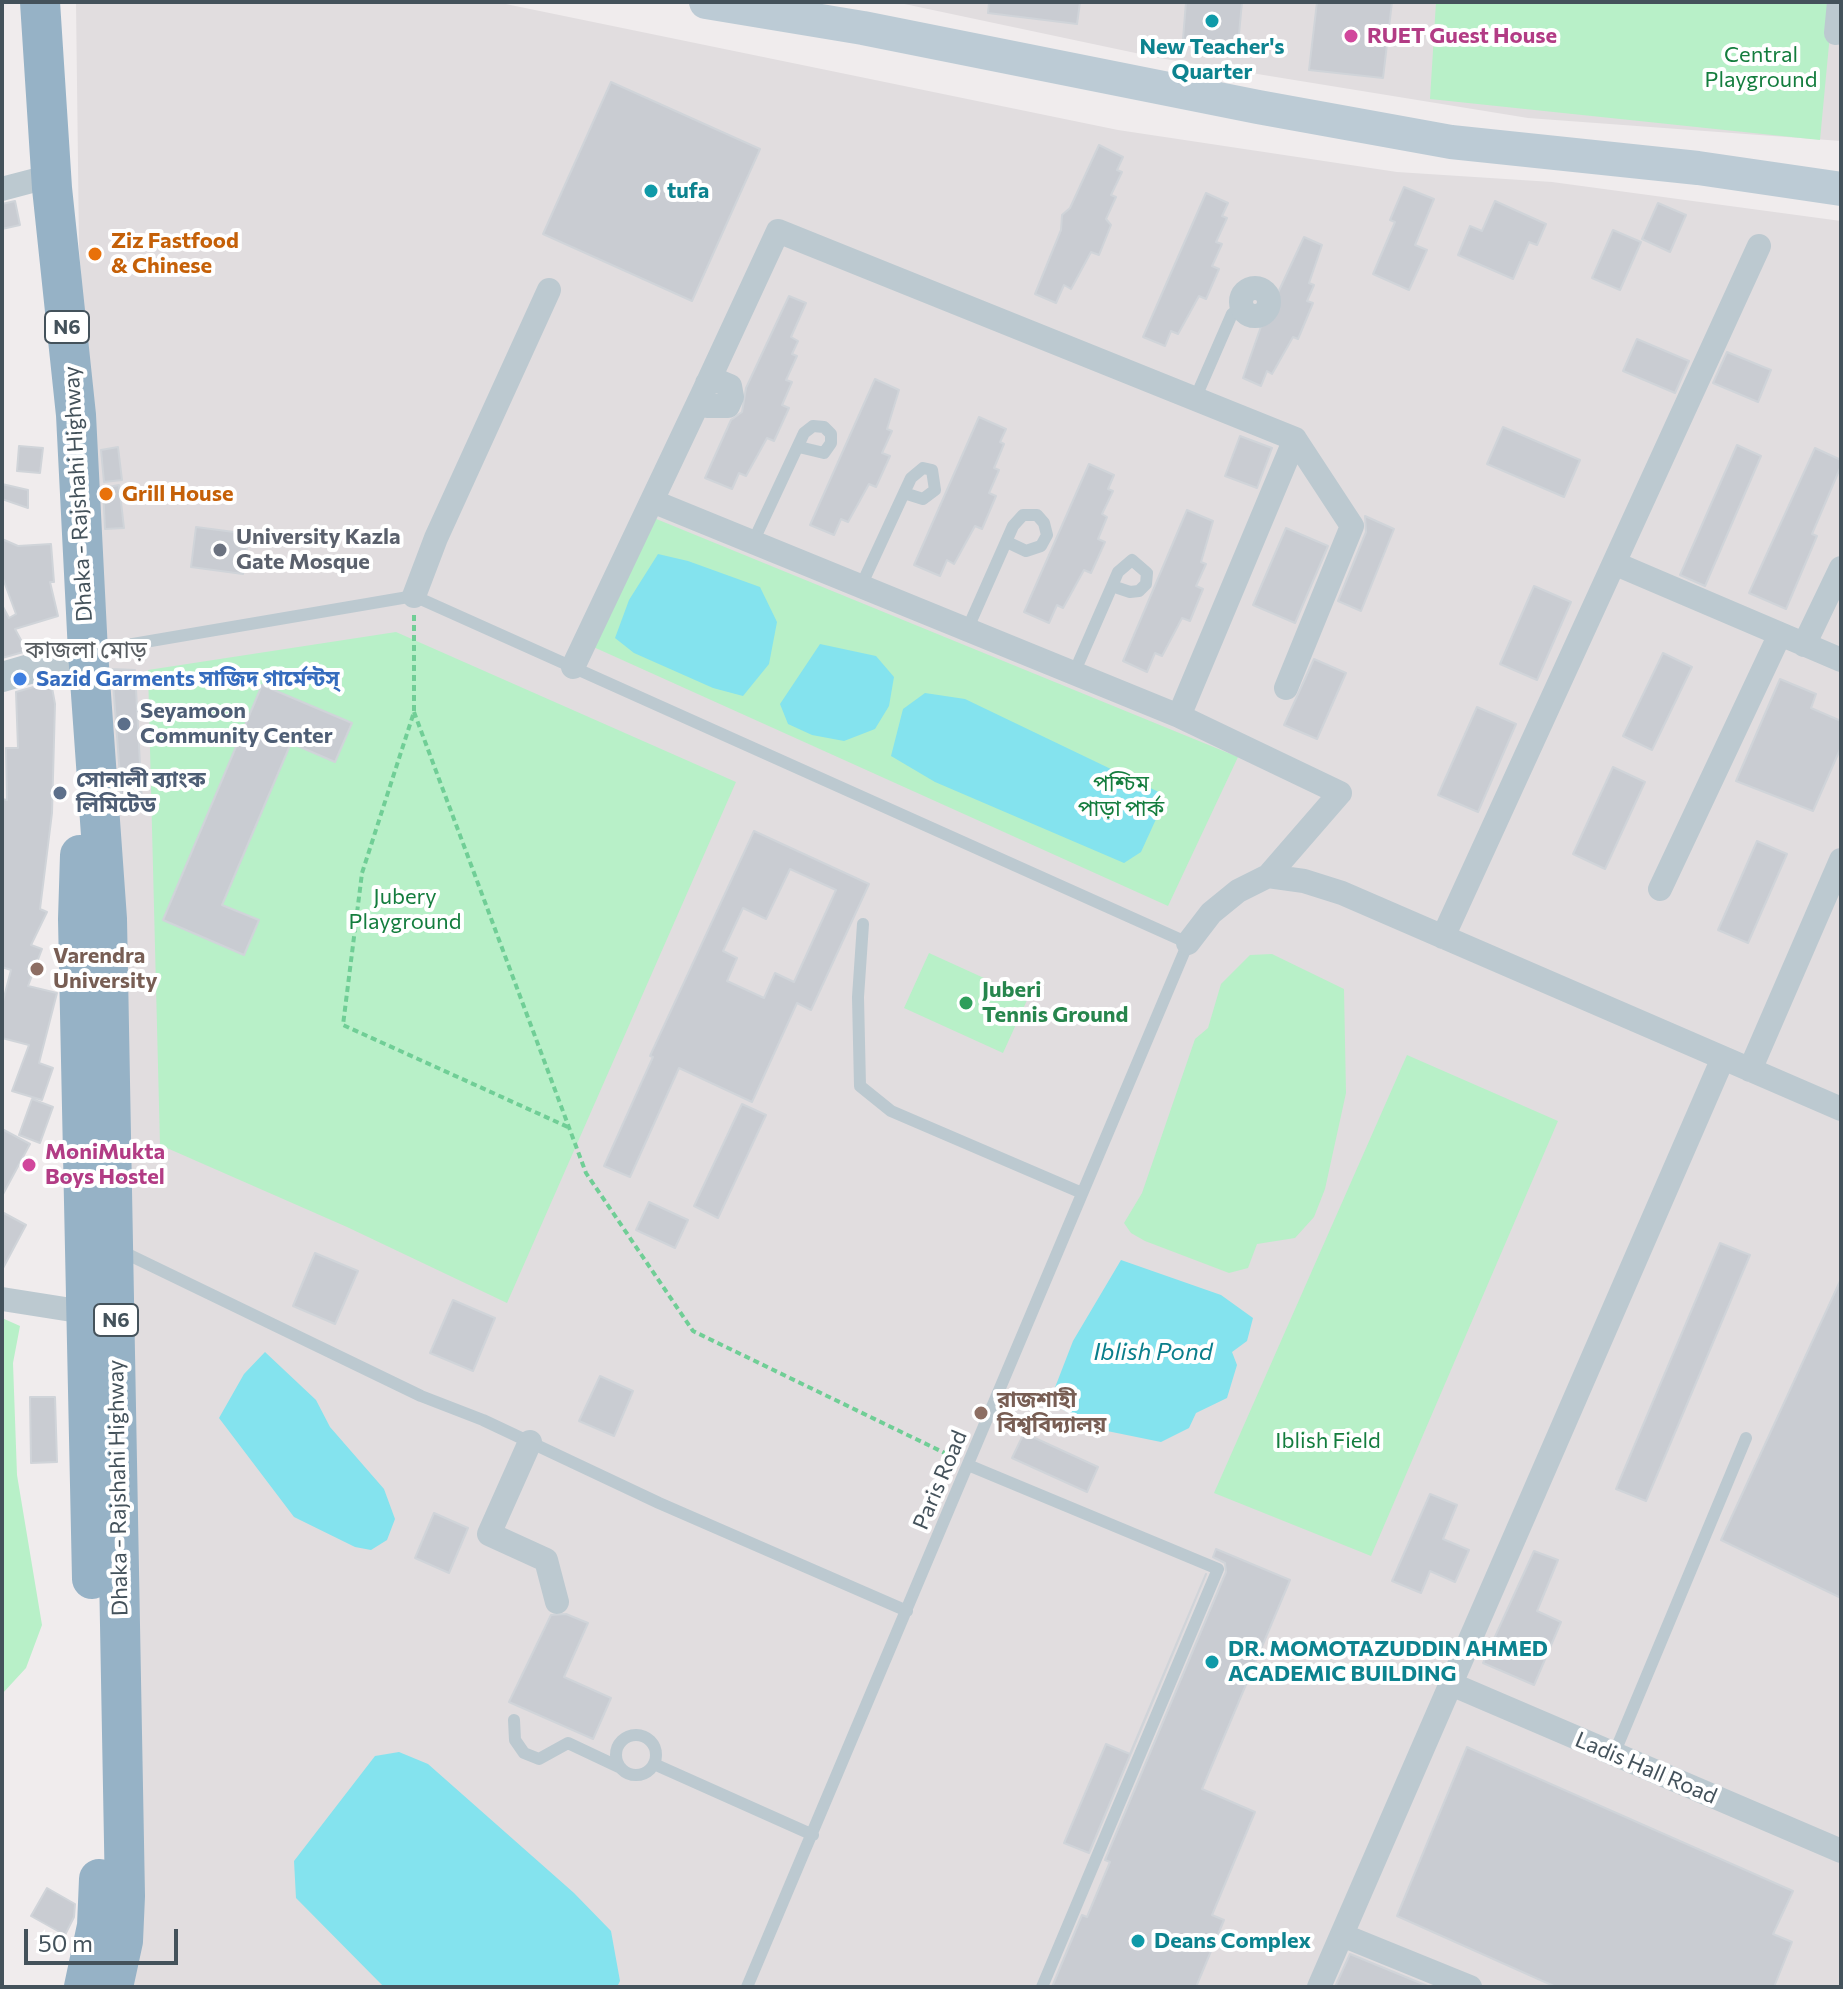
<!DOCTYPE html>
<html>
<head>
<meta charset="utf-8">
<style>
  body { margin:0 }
  #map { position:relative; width:1843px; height:1989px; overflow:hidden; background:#f0eced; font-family:Commissioner,sans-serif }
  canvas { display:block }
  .frame { position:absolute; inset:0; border:4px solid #44525b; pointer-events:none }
  .scale { position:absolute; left:24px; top:1929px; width:154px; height:36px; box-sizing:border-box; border:4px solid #44525b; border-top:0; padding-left:10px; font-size:24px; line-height:28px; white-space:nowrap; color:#44525b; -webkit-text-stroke:6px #fff; paint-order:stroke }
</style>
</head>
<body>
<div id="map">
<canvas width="1843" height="1989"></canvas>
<div class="frame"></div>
<div class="scale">50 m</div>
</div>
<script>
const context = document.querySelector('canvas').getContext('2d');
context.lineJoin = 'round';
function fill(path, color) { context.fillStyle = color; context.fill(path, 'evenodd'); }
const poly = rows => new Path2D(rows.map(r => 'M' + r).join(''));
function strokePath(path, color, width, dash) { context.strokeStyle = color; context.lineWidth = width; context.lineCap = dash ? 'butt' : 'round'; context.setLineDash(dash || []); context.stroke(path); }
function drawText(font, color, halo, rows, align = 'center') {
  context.font = font + ' Commissioner,"Noto Sans Bengali",sans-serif'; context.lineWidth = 8; context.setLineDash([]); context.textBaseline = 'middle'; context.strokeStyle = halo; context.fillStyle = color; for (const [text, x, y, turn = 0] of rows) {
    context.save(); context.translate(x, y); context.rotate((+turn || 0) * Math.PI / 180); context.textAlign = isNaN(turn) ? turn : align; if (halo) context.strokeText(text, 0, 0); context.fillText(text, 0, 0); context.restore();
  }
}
const education = poly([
  [76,2,496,2,1118,130,1397,172,1552,182,1841,221,1841,1987,129,1987,103,669,79,245],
  [895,2,1841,2,1841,141,1528,118,1159,58]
]);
const green = poly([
  [1436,2,1833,2,1820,140,1430,99],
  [649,516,1238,757,1168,906,589,645],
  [396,632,736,782,507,1303,347,1227,160,1145,148,670],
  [929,953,1028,998,1003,1053,904,1008],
  [1272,954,1344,989,1346,1093,1325,1189,1314,1217,1295,1238,1257,1244,1248,1268,1229,1273,1145,1241,1131,1233,1124,1223,1142,1193,1195,1039,1208,1028,1221,984,1250,955],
  [1407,1055,1558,1121,1371,1556,1214,1493],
  [2,1318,20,1326,13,1363,17,1475,42,1625,26,1668,2,1694]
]);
const water = poly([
  [658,554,688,561,760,587,777,622,769,664,743,696,713,688,634,653,615,638,629,600],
  [820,644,876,656,894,677,889,706,875,729,844,741,812,735,788,724,780,704],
  [925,693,965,699,1163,794,1157,817,1141,852,1124,863,935,782,891,756,903,709],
  [1121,1260,1221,1295,1253,1318,1247,1341,1232,1352,1237,1365,1227,1398,1196,1413,1189,1428,1161,1442,1107,1431,1049,1403,1073,1341],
  [265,1352,316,1400,330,1427,384,1489,395,1519,387,1540,371,1550,355,1547,294,1517,219,1418,244,1374],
  [399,1752,428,1764,574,1893,611,1931,620,1981,617,1987,384,1987,296,1898,294,1861,375,1756]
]);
const building = poly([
  [989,2,1080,2,1077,24,988,13,989,2],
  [1186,2,1242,2,1238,45,1183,39,1186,2],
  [1317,2,1392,2,1383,78,1309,70,1317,2],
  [611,82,760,149,692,301,543,234,611,82],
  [1099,145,1123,157,1117,170,1122,172,1111,195,1116,197,1106,219,1111,225,1099,255,1091,252,1071,289,1064,285,1056,303,1035,294,1061,230,1062,215,1070,208,1099,145],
  [1404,187,1434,199,1415,245,1427,250,1409,290,1373,274,1395,222,1390,220,1404,187],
  [1206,193,1228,203,1222,216,1227,218,1216,242,1222,244,1212,266,1219,269,1206,299,1199,296,1178,334,1171,331,1165,346,1143,337,1206,193],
  [15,201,20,225,2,229,2,204,15,201],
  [1495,201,1546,224,1537,245,1529,242,1513,279,1458,255,1470,226,1482,231,1495,201],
  [1658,203,1686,215,1670,252,1642,239,1658,203],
  [1613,230,1641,242,1620,290,1592,278,1613,230],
  [1304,237,1322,245,1309,283,1314,285,1307,301,1313,303,1298,339,1293,337,1272,374,1267,371,1261,386,1243,378,1272,295,1276,297,1304,237],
  [789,296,806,303,791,337,798,341,792,354,797,356,786,380,792,382,782,405,789,408,774,441,767,438,746,476,739,473,732,489,705,478,731,420,742,412,746,388,789,296],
  [1637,339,1689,361,1675,393,1623,371,1637,339],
  [1727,352,1771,370,1758,402,1713,383,1727,352],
  [875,379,899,390,887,429,892,431,882,453,890,456,876,487,869,484,848,522,841,519,834,535,810,525,875,379],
  [979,417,1006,429,1000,442,1004,444,994,468,999,470,989,493,996,496,982,529,975,526,954,564,947,560,940,576,914,565,979,417],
  [1503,427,1580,460,1564,497,1487,464,1503,427],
  [1240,436,1272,448,1257,488,1225,476,1240,436],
  [1737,445,1761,456,1705,586,1680,575,1737,445],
  [19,446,43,448,40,473,17,471,19,446],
  [118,447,122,480,104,482,101,450,118,447],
  [1815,448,1841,460,1841,466,1812,534,1817,536,1786,609,1749,593,1815,448],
  [1089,464,1114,475,1108,489,1113,491,1102,514,1107,517,1098,539,1105,542,1091,573,1084,570,1063,608,1057,605,1049,623,1024,612,1089,464],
  [2,484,28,490,28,508,2,499,2,484],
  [119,485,124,528,105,529,103,488,119,485],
  [1187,510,1213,521,1201,562,1206,564,1196,586,1203,589,1190,621,1182,618,1162,656,1155,653,1147,672,1123,661,1187,510],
  [1365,516,1394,529,1361,611,1338,601,1366,532,1365,516],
  [196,527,249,534,243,574,191,567,196,527],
  [1286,528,1328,546,1295,623,1253,605,1286,528],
  [2,539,18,546,51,544,54,582,50,582,58,616,15,629,27,651,2,658,2,605,9,618,16,614,2,576,2,539],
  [1534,586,1571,602,1537,680,1500,664,1534,586],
  [1663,653,1692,667,1652,750,1623,736,1663,653],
  [1314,659,1346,673,1317,739,1284,725,1314,659],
  [112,669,135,670,142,802,122,803,112,669],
  [1780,679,1816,694,1811,708,1841,721,1841,747,1813,811,1736,781,1780,679],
  [51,682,55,704,52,813,40,909,47,912,31,945,42,949,28,986,57,993,39,1063,53,1068,42,1100,12,1091,29,1045,2,1038,2,1005,11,970,2,967,2,799,7,800,6,748,18,748,16,692,51,682],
  [262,685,352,723,335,762,291,743,222,905,259,920,244,955,163,920,262,685],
  [1477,707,1516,724,1478,812,1438,795,1477,707],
  [1613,767,1645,782,1605,869,1573,854,1613,767],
  [754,831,869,884,811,1010,797,1003,752,1102,679,1068,630,1177,604,1166,653,1057,650,1056,754,831],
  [790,869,836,890,794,982,775,973,764,998,727,981,737,958,723,951,743,908,766,919,790,869],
  [1757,841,1787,854,1748,943,1718,930,1757,841],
  [32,1099,53,1107,40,1143,19,1135,32,1099],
  [742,1104,766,1115,718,1218,694,1206,742,1104],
  [2,1129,30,1144,2,1196,2,1129],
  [649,1202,688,1220,675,1248,636,1230,649,1202],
  [2,1212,26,1225,2,1270,2,1212],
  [1720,1243,1750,1255,1646,1501,1616,1489,1720,1243],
  [315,1253,358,1271,335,1324,293,1306,315,1253],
  [1841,1279,1841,1598,1721,1540,1841,1279],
  [453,1300,495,1318,473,1371,430,1353,453,1300],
  [600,1376,633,1391,614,1436,579,1421,600,1376],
  [30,1397,55,1397,57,1462,31,1463,30,1397],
  [1024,1433,1098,1467,1087,1492,1012,1458,1024,1433],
  [1430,1494,1457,1505,1443,1539,1469,1550,1455,1582,1430,1571,1421,1593,1392,1581,1430,1494],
  [434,1513,468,1528,449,1573,415,1558,434,1513],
  [1216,1549,1290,1580,1202,1789,1255,1812,1212,1915,1224,1920,1196,1987,1052,1987,1082,1915,1087,1917,1110,1862,1105,1860,1226,1572,1225,1563,1213,1557,1216,1549],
  [1534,1551,1558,1560,1537,1611,1561,1622,1534,1685,1483,1663,1534,1551],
  [1206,1574,1089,1853,1064,1843,1106,1744,1130,1754,1206,1574],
  [566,1614,588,1623,564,1677,611,1698,593,1739,509,1702,551,1615,566,1614],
  [1467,1747,1793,1891,1773,1934,1792,1942,1774,1987,1556,1987,1397,1916,1467,1747],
  [47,1888,75,1904,74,1917,65,1935,31,1916,47,1888],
  [1350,1954,1430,1987,1335,1987,1350,1954]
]);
const path = poly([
  [414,615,414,712,362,873,343,1025,568,1127],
  [414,712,586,1173,693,1331,955,1458]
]);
const service = poly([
  [1195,399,1232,314,1241,307],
  [753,542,804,433,813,426,824,427,831,434,831,443,824,453,799,447],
  [861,586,904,493,911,478,923,468,932,470,935,490,923,499,904,493],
  [967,630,1013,526,1023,515,1037,515,1044,523,1047,535,1041,546,1026,551,1007,542],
  [92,651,414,596,1188,943,747,1987],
  [1074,673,1112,586,1118,572,1132,560,1147,573,1146,584,1139,591,1130,592,1112,586],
  [863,924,858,997,860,1086,891,1111,1082,1193],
  [121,1251,421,1396,483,1420,659,1503,907,1611],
  [968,1465,1218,1569,1042,1987],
  [514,1720,515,1740,524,1753,539,1759,568,1743,621,1768],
  '616 1755a20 20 0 1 1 40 0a20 20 0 1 1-40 0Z',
  [1614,1754,1746,1438],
  [654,1764,813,1835]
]);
const minor = poly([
  [1836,33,1839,2],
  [2,189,51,176],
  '1241 302a14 14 0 1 1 28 0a14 14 0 1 1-28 0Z',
  [702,395,707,406,728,406,732,397,730,386,718,381,707,383],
  [1616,564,1841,660],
  [414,596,436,538,549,290],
  [1804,645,1841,568],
  [573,667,702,395,778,231,1295,439,1179,716,652,501],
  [1286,688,1352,526,1295,439],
  [1179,716,1340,793,1268,876],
  [1660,889,1780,634],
  [1443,937,1759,246],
  [1188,943,1211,913,1238,891,1268,876,1304,881,1342,893,1841,1109],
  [1750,1070,1841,860],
  [2,1299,97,1314],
  [530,1442,489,1534,546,1560,557,1602],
  [1451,1684,1841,1851],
  [1342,1935,1470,1987],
  [1319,1987,1723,1058]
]);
const tertiary = poly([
  [2,677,88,652]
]);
const secondary = poly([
  [706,2,863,28,1258,107,1451,142,1698,168,1841,189]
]);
const trunk = poly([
  [40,2,52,188,76,415,88,652,107,919,125,1896,123,1941,113,1987],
  [80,855,78,919,92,1579],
  [84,1987,97,1926,99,1879]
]);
const markers = [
  [1212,21,8,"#0f9aa8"],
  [1351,36,8,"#d1479c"],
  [651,191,8,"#0f9aa8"],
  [95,254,8,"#e8710a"],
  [106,494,8,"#e8710a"],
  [220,550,8,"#6b7280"],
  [20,679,8,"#3f7fe0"],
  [124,724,8,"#5c6f8a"],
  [60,793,8,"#5c6f8a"],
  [37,969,8,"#8d6e63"],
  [966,1003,8,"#2e9e5b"],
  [29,1165,8,"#d1479c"],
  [981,1413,8,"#8d6e63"],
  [1212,1662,8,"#0f9aa8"],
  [1138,1941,8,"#0f9aa8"]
];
const shields = [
  [67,327,44],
  [116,1320,44]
];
const shieldNames = [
  ["N6",67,327],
  ["N6",116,1320]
];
const hotelNames = [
  ["RUET Guest House",1367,36],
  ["MoniMukta",45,1152],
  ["Boys Hostel",45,1177]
];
const cultureNames = [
  ["New Teacher's",1212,47,"center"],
  ["Quarter",1212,72,"center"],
  ["tufa",667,191],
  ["DR. MOMOTAZUDDIN AHMED",1228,1649],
  ["ACADEMIC BUILDING",1228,1674],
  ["Deans Complex",1154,1941]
];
const parkNames = [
  ["Central",1761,55],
  ["Playground",1761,80],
  ["পশ্চিম",1121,784],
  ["পাড়া পার্ক",1121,809],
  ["Jubery",405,897],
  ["Playground",405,922],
  ["Iblish Field",1328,1441]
];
const foodNames = [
  ["Ziz Fastfood",111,241],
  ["& Chinese",111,266],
  ["Grill House",122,494]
];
const streetNames = [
  ["Dhaka - Rajshahi Highway",78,494,-93],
  ["Paris Road",940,1480,-67],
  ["Dhaka - Rajshahi Highway",118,1488,-91],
  ["Ladis Hall Road",1646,1768,23]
];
const worshipNames = [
  ["University Kazla",236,537],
  ["Gate Mosque",236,562]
];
const shopNames = [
  ["Sazid Garments সাজিদ গার্মেন্টস্",36,679]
];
const serviceNames = [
  ["Seyamoon",140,711],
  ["Community Center",140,736],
  ["সোনালী ব্যাংক",76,780],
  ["লিমিটেড",76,805]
];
const educationNames = [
  ["Varendra",53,956],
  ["University",53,981],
  ["রাজশাহী",997,1400],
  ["বিশ্ববিদ্যালয়",997,1425]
];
const leisureNames = [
  ["Juberi",982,990],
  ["Tennis Ground",982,1015]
];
const neighbourhoodNames = [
  ["কাজলা মোড়",86,650]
];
const waterNames = [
  ["Iblish Pond",1153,1352]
];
fill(education, '#e1dddf');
fill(green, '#b8f0c8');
fill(water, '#84e3ee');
fill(building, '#c9ccd2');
strokePath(building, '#d0d4d9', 2);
strokePath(path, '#70ce96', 4, [6, 4]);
strokePath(service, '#bcc9d0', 12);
strokePath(minor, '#bcc9d0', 24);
strokePath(tertiary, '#bcc9d0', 30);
strokePath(secondary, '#bccbd5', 34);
strokePath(trunk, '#96b2c6', 40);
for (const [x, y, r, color] of markers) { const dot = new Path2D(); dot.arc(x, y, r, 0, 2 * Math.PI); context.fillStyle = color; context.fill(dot); strokePath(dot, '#fff', 3); }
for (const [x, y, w] of shields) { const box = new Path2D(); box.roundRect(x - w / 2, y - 16, w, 32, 6); context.fillStyle = '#fff'; context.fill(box); strokePath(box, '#44525b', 2); }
drawText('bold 20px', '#44525b', null, shieldNames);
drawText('bold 22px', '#b23c85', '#fff', hotelNames, 'left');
drawText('bold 22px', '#0d838f', '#fff', cultureNames, 'left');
drawText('22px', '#147d3e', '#fff', parkNames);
drawText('bold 22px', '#c56008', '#fff', foodNames, 'left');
drawText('22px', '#44525b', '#fff', streetNames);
drawText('bold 22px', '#5b616d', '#fff', worshipNames, 'left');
drawText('bold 22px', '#366cbe', '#fff', shopNames, 'left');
drawText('bold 22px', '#4e5e75', '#fff', serviceNames, 'left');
drawText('bold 22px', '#785e54', '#fff', educationNames, 'left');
drawText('bold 22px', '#27864d', '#fff', leisureNames, 'left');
drawText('24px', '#595e62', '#fff', neighbourhoodNames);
drawText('italic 24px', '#0a7e8b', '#fff', waterNames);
</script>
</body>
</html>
